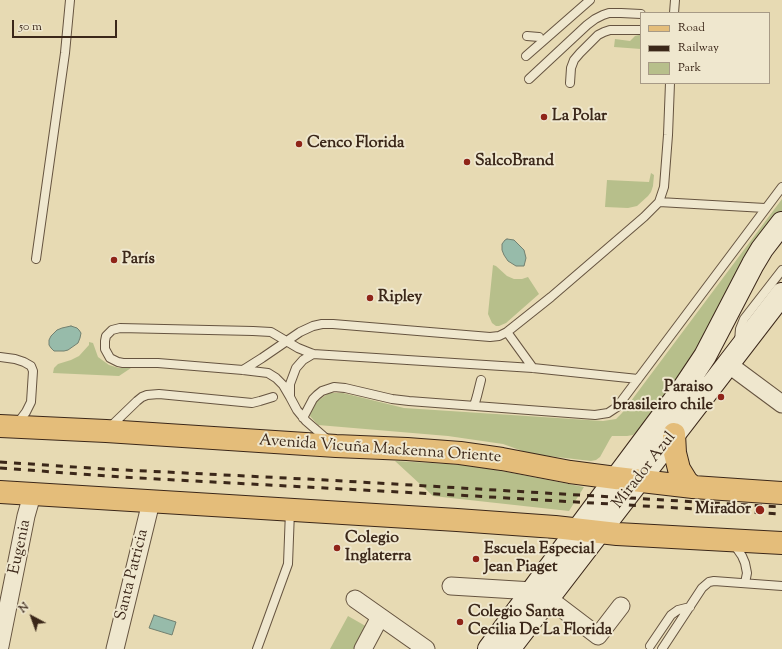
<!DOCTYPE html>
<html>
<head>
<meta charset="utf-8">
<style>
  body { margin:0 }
  #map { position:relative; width:782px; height:649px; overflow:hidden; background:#e7dab3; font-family:"Sorts Mill Goudy",serif }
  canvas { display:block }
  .legend { position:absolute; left:640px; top:12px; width:130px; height:72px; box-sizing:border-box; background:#efe7ce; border:1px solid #a79a86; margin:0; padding:5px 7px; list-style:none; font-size:12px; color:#3b2719 }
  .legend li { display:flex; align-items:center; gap:8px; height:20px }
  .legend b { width:20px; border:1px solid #a79a86 }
  .north { position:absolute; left:12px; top:597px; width:40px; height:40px; -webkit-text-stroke:3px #efe7ce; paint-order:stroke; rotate:319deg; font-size:11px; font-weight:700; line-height:16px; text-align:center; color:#3b2719 }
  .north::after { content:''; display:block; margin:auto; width:14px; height:18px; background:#3b2719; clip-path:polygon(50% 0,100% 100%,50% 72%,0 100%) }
  .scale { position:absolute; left:12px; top:20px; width:105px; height:18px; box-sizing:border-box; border:2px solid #3b2719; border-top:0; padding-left:5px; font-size:12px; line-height:14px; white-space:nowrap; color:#3b2719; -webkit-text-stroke:3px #efe7ce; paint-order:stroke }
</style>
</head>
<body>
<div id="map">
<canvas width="782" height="649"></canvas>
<ul class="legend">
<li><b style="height:5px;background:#e4bd7a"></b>Road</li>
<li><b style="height:5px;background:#3b2719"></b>Railway</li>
<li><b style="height:11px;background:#b7bf8b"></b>Park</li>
</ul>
<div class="north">N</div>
<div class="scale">50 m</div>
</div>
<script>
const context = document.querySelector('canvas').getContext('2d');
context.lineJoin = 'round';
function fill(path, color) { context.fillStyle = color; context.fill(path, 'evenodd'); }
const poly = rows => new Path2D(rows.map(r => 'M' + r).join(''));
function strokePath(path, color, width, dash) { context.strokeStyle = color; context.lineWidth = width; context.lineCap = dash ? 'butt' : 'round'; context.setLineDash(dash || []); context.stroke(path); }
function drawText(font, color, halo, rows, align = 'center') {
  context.font = font + ' "Sorts Mill Goudy",serif'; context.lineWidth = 4; context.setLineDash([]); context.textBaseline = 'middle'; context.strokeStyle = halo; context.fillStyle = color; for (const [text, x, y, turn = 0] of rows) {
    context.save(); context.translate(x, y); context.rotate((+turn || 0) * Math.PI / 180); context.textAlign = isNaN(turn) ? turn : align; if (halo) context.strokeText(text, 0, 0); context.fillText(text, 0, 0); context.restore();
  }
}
const green = poly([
  [639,35,641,35,641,49,614,47,615,39,630,41,635,36],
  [651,173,654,175,653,186,651,192,648,196,637,206,628,208,605,207,607,180,649,182],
  [782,199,782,211,774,220,691,361,639,429,633,435,627,436,612,436,610,439,600,457,596,460,591,461,531,454,503,444,448,436,318,425,310,416,311,407,316,402,329,393,343,393,404,408,603,421,616,419,622,413],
  [493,265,496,266,507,276,514,279,522,279,528,277,539,294,506,323,499,326,496,326,492,323,488,314],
  [89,342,93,343,98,357,109,365,119,368,131,368,119,376,53,373,54,368,58,364,71,360,79,356,89,345],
  [395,461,466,465,507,472,584,487,569,511,433,496],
  [348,616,369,628,357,649,330,649]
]);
const water = poly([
  [507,239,514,240,524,250,526,258,524,266,516,266,508,261,504,255,502,250,502,244,505,240,507,239],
  [71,326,77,328,79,330,81,333,80,338,78,343,68,350,64,351,54,351,51,348,49,345,49,340,51,336,57,330,62,328,71,326],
  [154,615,176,622,172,635,149,628,154,615]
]);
const service = poly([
  [674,13,675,0],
  [527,36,539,37],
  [526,56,590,0],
  [529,79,587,25,595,19,603,15,609,13,621,13,641,14],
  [570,83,571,68,574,60,580,53,598,35,604,32,610,30,641,30],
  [659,202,765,208],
  [36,259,65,53,70,0],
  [507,332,533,368],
  [739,341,740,329,744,319,782,270],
  [0,357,15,359,24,362,31,366,33,371,31,402,26,412,17,424],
  [243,370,262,358,300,332,313,326,322,324,333,324,490,337,499,336,507,332,551,297,644,217,659,202,664,187,668,135,670,83],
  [290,396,290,384,296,368,303,360,313,354],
  [474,406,477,396,481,380],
  [303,418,313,399,317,395,322,391,334,387,345,388,392,399,409,401,595,415,608,413,617,407,782,187],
  [109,428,137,401,142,397,147,395,159,394,252,403,260,401,273,397],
  [329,441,306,421,297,410,290,397,283,385,276,378,268,373,243,370,158,363,123,363,118,362,110,358,105,349,105,341,106,336,112,330,120,328,253,331,271,332,298,348,313,354,533,368,638,379],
  [733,543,742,556,745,563,747,573,745,583],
  [650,646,671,615,678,610,690,607],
  [257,649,288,564,290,511],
  [662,649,702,588,709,582,714,581,782,586]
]);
const minor = poly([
  [728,364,782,404],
  [451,586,533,591],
  [548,598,598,636,621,606],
  [355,599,426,649],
  [0,646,26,516,32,495],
  [115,649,151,502],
  [363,649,380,617]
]);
const secondary = poly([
  [489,649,685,386,705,356,753,264,762,249,782,223],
  [509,649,782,294]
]);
const primary = poly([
  [0,426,106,431,336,446,407,449,460,453,502,459,570,472,616,478,693,487,782,493],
  [674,434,675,453,679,469,687,482,693,487],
  [0,492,457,520,555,527,617,534,782,543]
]);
const rail = poly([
  [0,462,105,469,326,480,782,507],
  [0,468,121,477,456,495,782,514]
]);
const markers = [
  [544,117,4,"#8f2418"],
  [299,144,4,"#8f2418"],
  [467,162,4,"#8f2418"],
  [114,260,4,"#8f2418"],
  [370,298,4,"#8f2418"],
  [721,397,4,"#8f2418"],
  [760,510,5,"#8f2418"],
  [337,548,4,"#8f2418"],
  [476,559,4,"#8f2418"],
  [460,622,4,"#8f2418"]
];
const poiNames = [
  ["La Polar",552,117],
  ["Cenco Florida",307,144],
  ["SalcoBrand",475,162],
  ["París",122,260],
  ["Ripley",378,298],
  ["Paraiso",713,388,"right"],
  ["brasileiro chile",713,406,"right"],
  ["Mirador",751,510,"right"],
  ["Colegio",345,539],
  ["Inglaterra",345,557],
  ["Escuela Especial",484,550],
  ["Jean Piaget",484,568],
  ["Colegio Santa",468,613],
  ["Cecilia De La Florida",468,631]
];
const streetNames = [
  ["Avenida Vicuña Mackenna Oriente",380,450,4],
  ["Mirador Azul",645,471,-52],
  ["Eugenia",21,547,-78],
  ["Santa Patricia",133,575,-76]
];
fill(green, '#b7bf8b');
fill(water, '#97bbaa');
strokePath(water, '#728070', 1);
strokePath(service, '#665440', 10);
strokePath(minor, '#665440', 19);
strokePath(secondary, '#3b2719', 24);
strokePath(primary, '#3b2719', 24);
strokePath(service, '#efe7ce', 8);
strokePath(minor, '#efe7ce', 17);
strokePath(secondary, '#efe7ce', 22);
strokePath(primary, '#e4bd7a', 22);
strokePath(rail, '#3b2719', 3, [7, 7]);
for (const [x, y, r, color] of markers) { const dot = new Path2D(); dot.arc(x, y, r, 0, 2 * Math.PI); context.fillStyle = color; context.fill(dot); strokePath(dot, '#efe7ce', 1.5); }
drawText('bold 16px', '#3b2719', '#efe7ce', poiNames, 'left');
drawText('16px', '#3b2719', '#efe7ce', streetNames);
</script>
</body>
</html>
